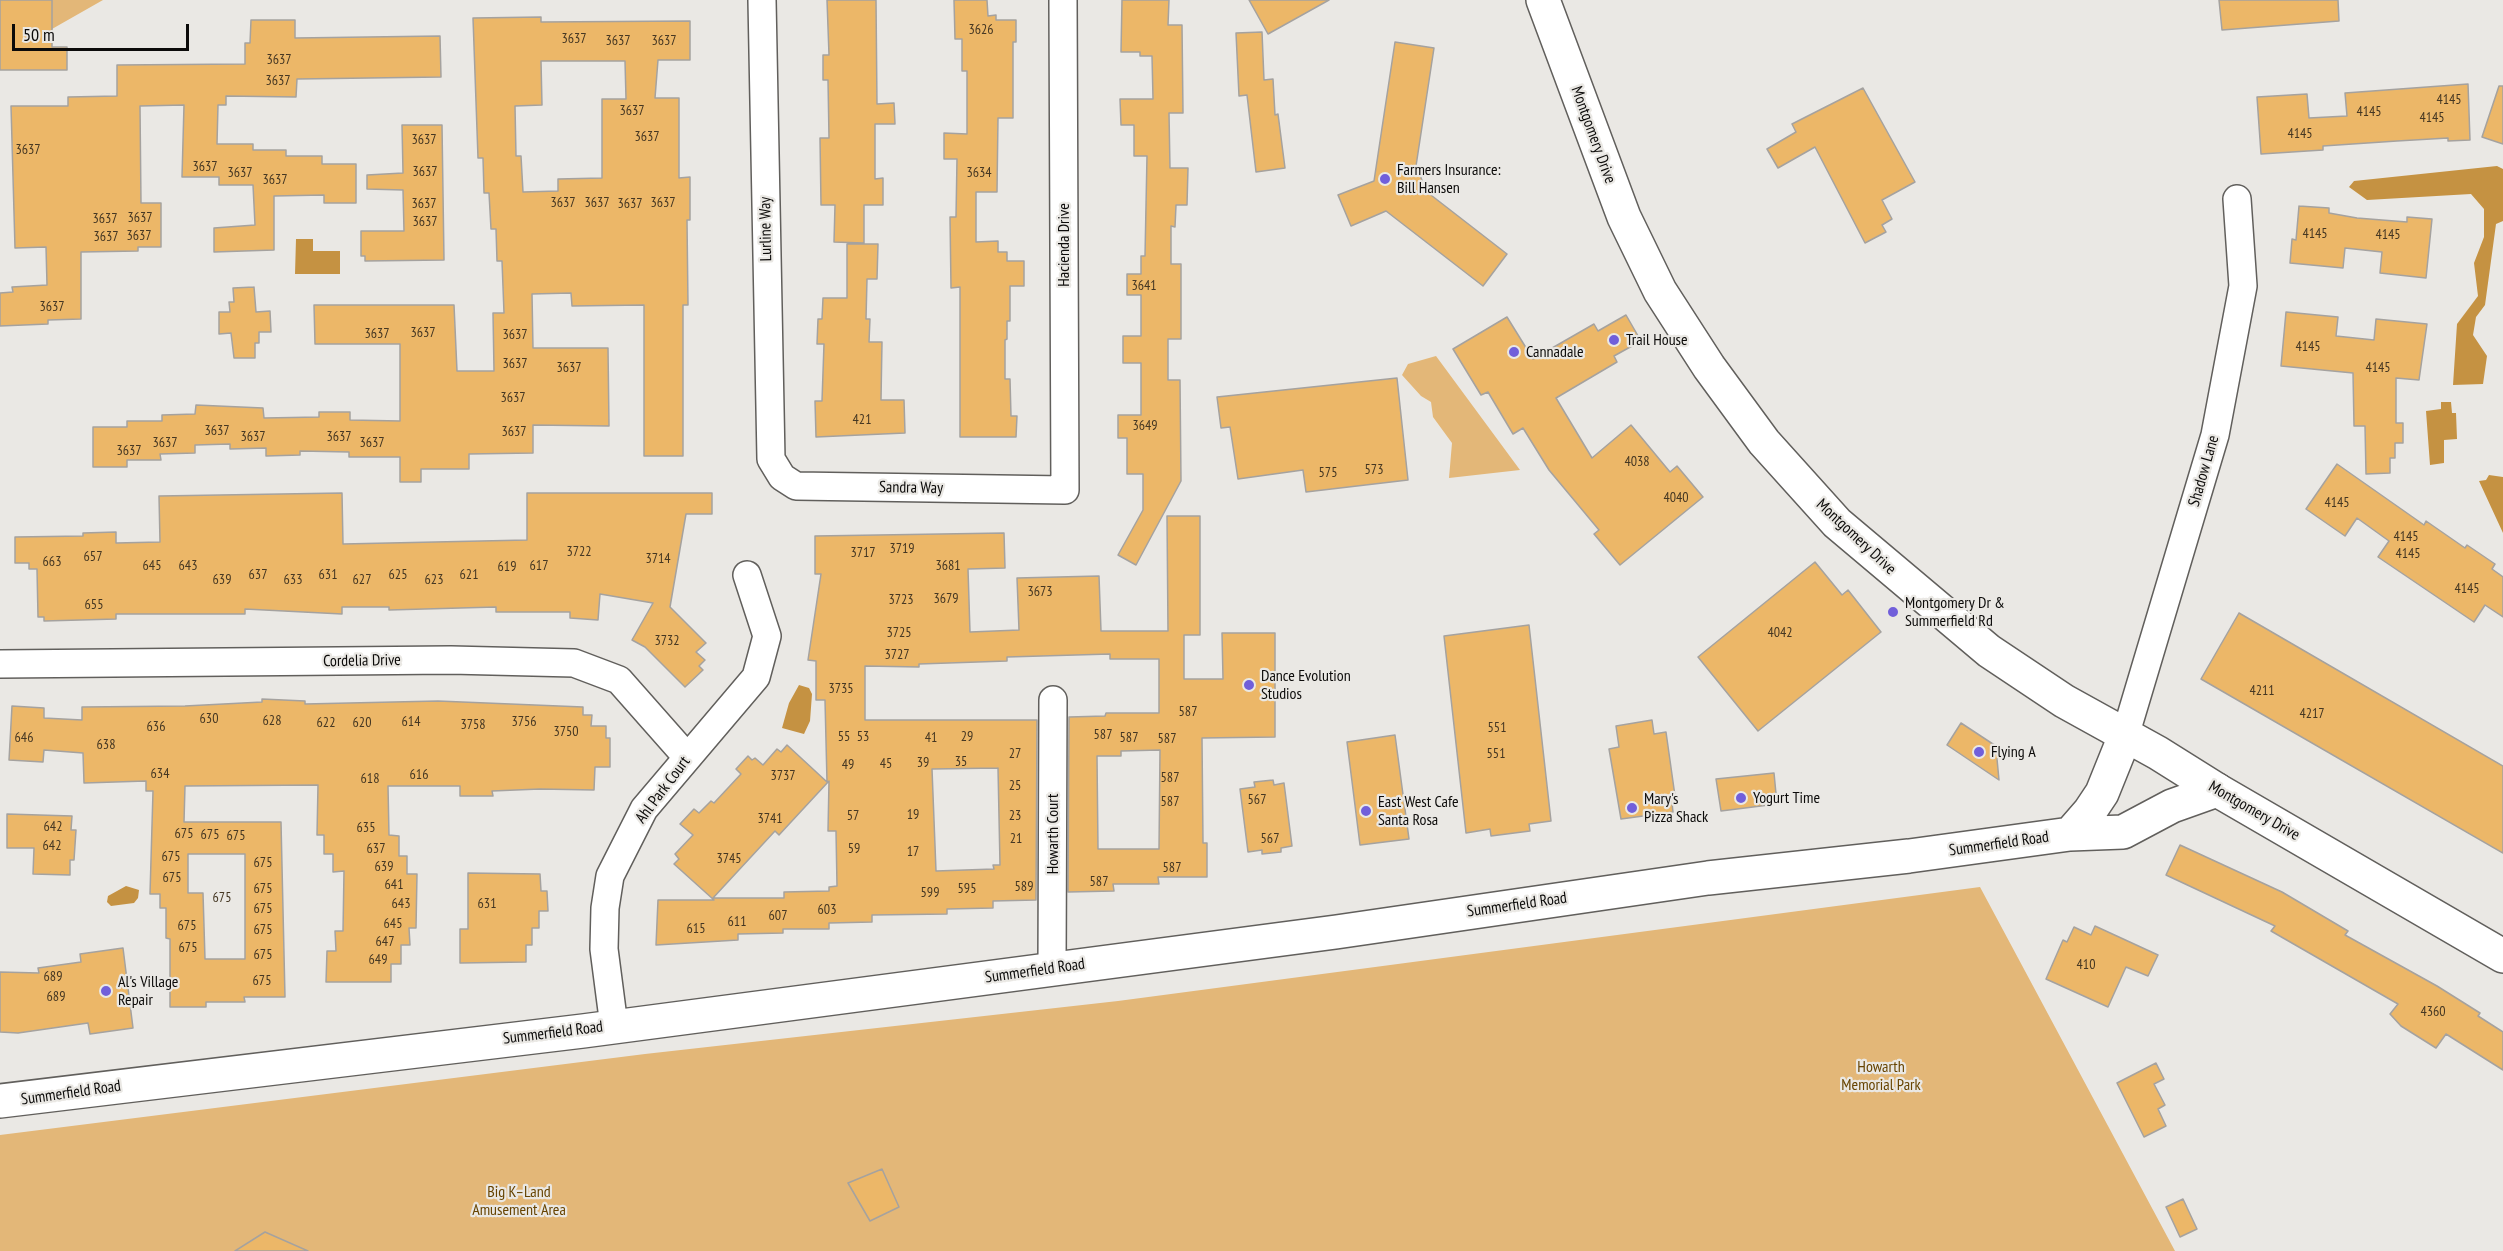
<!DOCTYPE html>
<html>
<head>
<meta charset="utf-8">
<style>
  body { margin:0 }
  #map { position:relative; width:2503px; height:1251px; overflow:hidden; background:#eae8e4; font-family:"PT Sans Narrow",sans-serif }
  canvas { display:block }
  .scale { position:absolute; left:12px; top:24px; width:177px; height:27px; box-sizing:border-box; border:3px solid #0c0b0a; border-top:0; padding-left:8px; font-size:18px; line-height:21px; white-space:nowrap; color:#0c0b0a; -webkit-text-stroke:4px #eae8e4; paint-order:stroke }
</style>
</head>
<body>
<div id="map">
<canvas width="2503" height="1251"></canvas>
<div class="scale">50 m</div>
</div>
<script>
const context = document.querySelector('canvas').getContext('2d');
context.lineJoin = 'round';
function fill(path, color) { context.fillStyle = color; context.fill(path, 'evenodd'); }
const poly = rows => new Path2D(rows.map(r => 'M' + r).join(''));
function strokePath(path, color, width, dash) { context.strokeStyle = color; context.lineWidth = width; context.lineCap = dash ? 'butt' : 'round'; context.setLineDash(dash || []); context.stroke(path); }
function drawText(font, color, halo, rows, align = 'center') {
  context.font = font + ' "PT Sans Narrow",sans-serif'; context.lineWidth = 4.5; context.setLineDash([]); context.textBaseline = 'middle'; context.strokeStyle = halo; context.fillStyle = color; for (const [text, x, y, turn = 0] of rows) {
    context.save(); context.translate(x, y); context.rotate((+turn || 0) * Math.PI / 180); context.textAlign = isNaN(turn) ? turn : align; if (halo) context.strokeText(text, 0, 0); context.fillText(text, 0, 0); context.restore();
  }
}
const green = poly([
  [52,0,103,0,52,29],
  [1436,356,1520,470,1449,478,1452,443,1433,417,1431,402,1421,396,1402,375,1408,364],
  [1980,887,2175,1251,0,1251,0,1135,645,1054,1118,1001]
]);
const water = poly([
  [2497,166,2503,169,2503,221,2496,224,2485,305,2476,317,2473,335,2487,356,2483,384,2453,385,2457,324,2478,296,2474,263,2484,237,2484,209,2471,194,2367,200,2349,187,2354,181],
  [296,239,313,239,313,251,340,251,340,274,295,274],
  [2441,402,2451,402,2452,413,2456,413,2457,439,2444,440,2444,463,2430,465,2426,411,2441,409],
  [2489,475,2503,477,2503,533,2479,481,2486,480],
  [799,685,809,688,812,694,810,721,804,734,782,728,789,703],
  [126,886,139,890,138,898,134,903,111,906,107,902,108,896]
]);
const building = poly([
  [0,0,52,0,52,47,67,47,67,70,0,70,0,0],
  [827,0,876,0,877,104,894,103,895,124,875,124,875,179,883,178,883,205,864,205,864,243,834,242,835,205,821,205,820,138,829,138,828,80,823,80,823,55,829,55,827,0],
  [954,0,987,0,988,16,996,15,996,20,1016,20,1016,42,1013,42,1013,118,998,118,997,192,976,192,976,242,998,241,998,252,1007,252,1007,261,1024,261,1024,286,1010,286,1010,321,1007,321,1007,339,1005,340,1005,379,1010,379,1011,416,1017,416,1016,437,960,437,960,287,951,288,950,217,956,217,957,159,944,159,944,133,967,134,967,71,962,71,962,39,955,39,954,0],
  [1122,0,1169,0,1168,25,1182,25,1183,113,1169,113,1170,168,1188,168,1187,205,1176,205,1175,227,1171,226,1171,264,1181,264,1181,339,1168,339,1168,380,1180,380,1181,481,1136,565,1118,555,1143,510,1143,474,1127,474,1127,438,1118,438,1118,415,1141,415,1141,363,1123,363,1123,336,1141,336,1141,295,1127,295,1127,274,1141,274,1141,256,1145,256,1147,156,1134,156,1134,125,1121,125,1120,99,1153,99,1152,56,1140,56,1140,52,1121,52,1122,0],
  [1249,0,1329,0,1268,34,1249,0],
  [2219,0,2338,0,2339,21,2222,30,2219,0],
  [541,17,541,22,690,21,690,60,658,60,655,98,679,98,679,178,690,177,690,220,687,220,688,305,683,305,683,456,644,456,644,305,572,306,571,293,532,294,533,348,608,348,609,426,533,425,533,453,469,454,469,469,421,469,421,482,400,482,400,457,349,457,349,452,300,451,300,455,266,456,266,448,230,449,230,444,195,445,195,453,160,454,161,460,127,460,127,467,93,467,93,427,127,427,127,421,162,421,162,415,195,414,196,405,263,408,264,418,319,417,319,412,350,412,350,420,400,421,400,344,315,344,314,305,454,305,457,371,494,371,493,313,504,313,502,261,497,261,496,229,491,229,489,193,484,193,483,158,478,158,473,18,541,17],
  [541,61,625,61,626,99,602,99,602,178,558,179,558,191,523,192,521,156,516,156,515,106,542,105,541,61],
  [251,20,295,20,295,38,440,36,441,77,297,79,296,97,226,96,226,105,218,105,217,144,253,144,253,150,286,150,286,156,322,156,322,164,356,164,356,203,324,203,324,195,274,196,274,250,214,252,214,228,255,225,253,185,219,185,219,177,182,177,184,105,140,106,141,203,161,203,161,247,138,247,138,251,81,252,81,319,48,320,48,324,0,326,0,293,13,292,12,287,47,285,46,247,15,248,11,106,68,106,68,97,117,96,117,65,245,64,245,43,250,43,251,20],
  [1262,32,1264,80,1273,79,1275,115,1278,114,1285,168,1256,172,1247,95,1239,96,1236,33,1262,32],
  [1395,42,1434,48,1416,166,1427,192,1507,254,1483,286,1386,211,1351,226,1338,195,1374,181,1395,42],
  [2468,84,2470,140,2448,141,2448,138,2397,141,2323,146,2323,150,2261,154,2257,97,2307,94,2309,118,2347,116,2345,93,2468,84],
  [2499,86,2503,86,2503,144,2482,137,2499,86],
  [1863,88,1915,182,1882,200,1892,219,1882,225,1886,232,1865,243,1815,147,1778,168,1767,149,1796,132,1792,124,1863,88],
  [402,125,442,125,444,260,365,261,365,256,361,256,361,231,404,231,403,190,367,189,367,175,403,173,402,125],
  [2299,206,2329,208,2329,213,2357,218,2407,222,2407,217,2432,219,2426,278,2380,273,2382,252,2345,248,2343,268,2290,263,2292,239,2296,240,2299,206],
  [847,244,878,244,877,279,867,279,866,319,870,319,869,342,882,342,881,400,904,400,905,433,816,437,815,401,822,401,824,344,817,344,818,319,822,319,823,298,847,298,847,244],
  [254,287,256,312,270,311,271,332,259,332,259,343,255,343,255,358,234,358,231,333,219,334,219,312,230,312,229,302,234,302,233,288,254,287],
  [2286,312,2338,317,2336,336,2374,340,2376,319,2427,324,2419,380,2396,378,2396,423,2403,423,2403,443,2395,443,2395,458,2390,458,2390,473,2366,474,2365,426,2354,426,2353,373,2281,366,2286,312],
  [1626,315,1641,341,1614,356,1617,362,1556,398,1592,458,1631,425,1670,472,1677,466,1703,497,1620,565,1594,534,1599,530,1549,470,1523,428,1513,434,1488,392,1481,395,1453,349,1507,317,1533,359,1594,324,1598,331,1626,315],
  [1397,378,1408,480,1306,492,1303,470,1238,479,1230,427,1221,428,1217,397,1397,378],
  [2337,464,2424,525,2426,521,2465,548,2467,545,2495,564,2492,569,2503,577,2503,617,2485,605,2474,622,2378,557,2389,541,2357,518,2345,536,2306,509,2337,464],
  [342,493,343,544,527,540,527,493,712,493,712,514,686,514,670,607,706,643,696,652,705,660,699,666,703,670,685,687,645,647,632,640,653,603,600,594,598,620,570,618,570,612,496,612,496,607,389,610,389,607,342,607,342,614,245,609,245,614,116,614,116,619,44,621,44,617,38,617,37,569,29,569,29,563,15,563,15,537,83,536,83,533,116,532,116,543,160,542,159,496,342,493],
  [1167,516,1200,516,1200,635,1184,635,1184,679,1223,679,1222,633,1275,633,1275,737,1202,738,1203,843,1207,843,1207,877,1158,877,1159,884,1113,884,1114,891,1068,892,1069,717,1105,716,1106,713,1159,713,1159,659,1110,659,1110,654,1007,657,1007,661,919,664,919,667,865,666,865,720,1037,720,1036,900,993,901,993,908,947,909,947,914,872,915,872,922,829,923,829,929,783,929,783,933,738,934,738,940,656,945,658,900,714,900,674,864,679,859,675,854,693,835,680,824,694,809,699,813,711,801,714,803,741,774,736,769,748,756,752,760,755,758,763,765,777,749,781,752,787,745,827,782,825,700,816,700,816,661,808,660,821,574,815,574,815,536,1004,533,1005,568,968,569,970,632,1019,630,1017,578,1099,576,1101,631,1168,631,1167,516],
  [1160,750,1159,849,1098,849,1097,756,1121,756,1121,751,1160,750],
  [998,768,1000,865,993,865,994,869,936,871,932,769,998,768],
  [829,781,828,831,836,831,837,886,829,887,829,891,784,892,784,898,713,898,775,831,779,835,829,781],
  [1815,562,1842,595,1848,590,1881,632,1758,731,1698,657,1815,562],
  [2239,613,2503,766,2503,853,2201,679,2239,613],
  [1529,625,1551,821,1529,824,1530,831,1491,836,1490,829,1466,833,1444,636,1529,625],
  [262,699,305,701,305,704,438,701,583,707,583,715,592,715,591,726,606,726,606,738,610,738,610,767,595,767,594,790,540,789,492,791,493,796,460,796,460,786,388,786,389,835,399,836,399,856,407,856,407,874,417,874,416,928,409,928,410,945,401,945,401,964,391,964,391,982,326,982,327,951,336,951,335,931,343,931,344,871,333,872,333,854,324,854,324,835,317,835,318,785,185,786,184,822,281,822,285,997,244,997,245,1002,206,1002,206,1007,170,1007,170,939,166,938,166,908,160,908,160,894,150,894,153,791,146,791,146,781,84,783,83,753,44,750,43,762,9,760,12,706,44,708,44,718,82,720,82,707,185,706,262,702,262,699],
  [188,854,245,854,245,959,205,959,203,893,188,893,188,854],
  [1652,720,1654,734,1666,732,1676,803,1672,803,1673,812,1621,819,1609,749,1619,747,1616,726,1652,720],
  [1961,723,2002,750,1997,759,1999,780,1947,745,1961,723],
  [1395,735,1409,839,1360,845,1347,742,1395,735],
  [1774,773,1777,804,1721,811,1716,779,1774,773],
  [1273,780,1274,785,1284,783,1292,846,1281,848,1281,852,1262,854,1262,850,1248,852,1240,789,1255,787,1254,782,1273,780],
  [7,814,72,816,71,830,76,830,74,860,70,860,70,875,33,874,34,848,7,848,7,814],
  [2180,845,2282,892,2348,931,2345,935,2437,986,2480,1013,2478,1016,2503,1032,2503,1070,2446,1034,2436,1048,2401,1026,2390,1014,2398,1004,2271,931,2275,926,2166,875,2180,845],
  [468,873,540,874,541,891,547,891,548,911,539,911,539,928,532,928,532,945,526,945,526,962,460,963,460,929,468,929,468,873],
  [2095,926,2158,955,2148,976,2126,967,2108,1007,2046,979,2063,940,2067,942,2074,927,2091,935,2095,926],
  [123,948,133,1028,90,1034,88,1023,18,1033,0,1032,0,972,39,973,38,968,81,962,80,954,123,948],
  [2156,1063,2164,1079,2154,1084,2165,1105,2158,1109,2166,1126,2144,1137,2117,1083,2156,1063],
  [882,1169,899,1207,870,1221,848,1183,882,1169],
  [2183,1199,2197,1229,2180,1237,2166,1207,2183,1199],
  [265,1232,308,1251,235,1251,265,1232]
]);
const minor = poly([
  [762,0,771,459,782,477,796,486,1065,490,1063,0],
  [0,664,451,660,574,663,619,680,687,757],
  [2125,736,2215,435,2243,286,2237,199],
  [1052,968,1053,700],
  [614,1026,604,949,605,908,610,876,644,809,756,677,767,636,747,575]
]);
const tertiary = poly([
  [2070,834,2090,811,2102,793,2125,736],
  [0,1101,583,1031,1336,932,1708,878,1909,856,2070,834,2123,832,2172,806,2217,790]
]);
const secondary = poly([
  [1543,0,1624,217,1660,291,1709,367,1764,442,1837,523,1989,651,2064,701,2158,753,2217,790,2503,956]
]);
const markers = [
  [1385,179,6,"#715fda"],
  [1614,340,6,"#715fda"],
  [1514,352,6,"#715fda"],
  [1893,612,6,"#715fda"],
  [1249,685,6,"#715fda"],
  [1979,752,6,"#715fda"],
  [1741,798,6,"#715fda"],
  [1632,808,6,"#715fda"],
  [1366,811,6,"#715fda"],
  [106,991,6,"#715fda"]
];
const numberNames = [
  ["3626",981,30],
  ["3637",574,39],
  ["3637",618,41],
  ["3637",664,41],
  ["3637",279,60],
  ["3637",278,81],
  ["4145",2449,100],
  ["3637",632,111],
  ["4145",2369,112],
  ["4145",2432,118],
  ["4145",2300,134],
  ["3637",647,137],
  ["3637",424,140],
  ["3637",28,150],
  ["3637",205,167],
  ["3637",425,172],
  ["3637",240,173],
  ["3634",979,173],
  ["3637",275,180],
  ["3637",563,203],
  ["3637",597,203],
  ["3637",663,203],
  ["3637",424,204],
  ["3637",630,204],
  ["3637",140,218],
  ["3637",105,219],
  ["3637",425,222],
  ["4145",2315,234],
  ["4145",2388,235],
  ["3637",139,236],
  ["3637",106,237],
  ["3641",1144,286],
  ["3637",52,307],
  ["3637",423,333],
  ["3637",377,334],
  ["3637",515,335],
  ["4145",2308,347],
  ["3637",515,364],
  ["3637",569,368],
  ["4145",2378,368],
  ["3637",513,398],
  ["421",862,420],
  ["3649",1145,426],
  ["3637",217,431],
  ["3637",514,432],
  ["3637",253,437],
  ["3637",339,437],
  ["3637",165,443],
  ["3637",372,443],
  ["3637",129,451],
  ["4038",1637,462],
  ["573",1374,470],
  ["575",1328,473],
  ["4040",1676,498],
  ["4145",2337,503],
  ["4145",2406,537],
  ["3719",902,549],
  ["3722",579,552],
  ["3717",863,553],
  ["4145",2408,554],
  ["657",93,557],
  ["3714",658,559],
  ["663",52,562],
  ["645",152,566],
  ["643",188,566],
  ["617",539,566],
  ["3681",948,566],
  ["619",507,567],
  ["637",258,575],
  ["631",328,575],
  ["625",398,575],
  ["621",469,575],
  ["639",222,580],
  ["633",293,580],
  ["627",362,580],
  ["623",434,580],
  ["4145",2467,589],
  ["3673",1040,592],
  ["3679",946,599],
  ["3723",901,600],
  ["655",94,605],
  ["3725",899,633],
  ["4042",1780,633],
  ["3732",667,641],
  ["3727",897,655],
  ["3735",841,689],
  ["4211",2262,691],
  ["587",1188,712],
  ["4217",2312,714],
  ["630",209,719],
  ["628",272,721],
  ["614",411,722],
  ["3756",524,722],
  ["622",326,723],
  ["620",362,723],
  ["3758",473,725],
  ["636",156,727],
  ["551",1497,728],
  ["3750",566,732],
  ["587",1103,735],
  ["55",844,737],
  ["53",863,737],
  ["29",967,737],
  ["646",24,738],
  ["41",931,738],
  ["587",1129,738],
  ["587",1167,739],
  ["638",106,745],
  ["27",1015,754],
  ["551",1496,754],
  ["35",961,762],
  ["39",923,763],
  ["45",886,764],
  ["49",848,765],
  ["634",160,774],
  ["616",419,775],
  ["3737",783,776],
  ["587",1170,778],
  ["618",370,779],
  ["25",1015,786],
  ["567",1257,800],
  ["587",1170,802],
  ["19",913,815],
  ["57",853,816],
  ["23",1015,816],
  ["3741",770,819],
  ["642",53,827],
  ["635",366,828],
  ["675",184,834],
  ["675",210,835],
  ["675",236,836],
  ["21",1016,839],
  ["567",1270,839],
  ["642",52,846],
  ["637",376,849],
  ["59",854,849],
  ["17",913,852],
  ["675",171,857],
  ["3745",729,859],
  ["675",263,863],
  ["639",384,867],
  ["587",1172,868],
  ["675",172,878],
  ["587",1099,882],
  ["641",394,885],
  ["589",1024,887],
  ["675",263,889],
  ["595",967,889],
  ["599",930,893],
  ["675",222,898],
  ["643",401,904],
  ["631",487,904],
  ["675",263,909],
  ["603",827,910],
  ["607",778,916],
  ["611",737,922],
  ["645",393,924],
  ["675",187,926],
  ["615",696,929],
  ["675",263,930],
  ["647",385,942],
  ["675",188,948],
  ["675",263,955],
  ["649",378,960],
  ["410",2086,965],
  ["689",53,977],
  ["675",262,981],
  ["689",56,997],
  ["4360",2433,1012]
];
const streetNames = [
  ["Montgomery Drive",1593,135,70],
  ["Lurline Way",766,229,-91],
  ["Hacienda Drive",1064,245,-90],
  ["Shadow Lane",2204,471,-74],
  ["Sandra Way",911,488,1],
  ["Montgomery Drive",1856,537,43],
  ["Cordelia Drive",362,661,-1],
  ["Ahl Park Court",663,790,-53],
  ["Montgomery Drive",2254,811,30],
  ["Howarth Court",1053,834,-90],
  ["Summerfield Road",1999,844,-8],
  ["Summerfield Road",1517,905,-8],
  ["Summerfield Road",1035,971,-8],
  ["Summerfield Road",553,1033,-7],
  ["Summerfield Road",71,1093,-8]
];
const poiNames = [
  ["Farmers Insurance:",1397,170],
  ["Bill Hansen",1397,188],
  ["Trail House",1626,340],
  ["Cannadale",1526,352],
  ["Montgomery Dr &",1905,603],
  ["Summerfield Rd",1905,621],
  ["Dance Evolution",1261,676],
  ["Studios",1261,694],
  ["Flying A",1991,752],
  ["Yogurt Time",1753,798],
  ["Mary's",1644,799],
  ["Pizza Shack",1644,817],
  ["East West Cafe",1378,802],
  ["Santa Rosa",1378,820],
  ["Al's Village",118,982],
  ["Repair",118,1000]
];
const parkNames = [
  ["Howarth",1881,1067],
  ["Memorial Park",1881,1085],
  ["Big K–Land",519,1192],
  ["Amusement Area",519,1210]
];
fill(green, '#e3b778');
fill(water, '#c59242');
fill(building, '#ecb768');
strokePath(building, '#a5a29f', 1.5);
strokePath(minor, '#615f5c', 30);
strokePath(tertiary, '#615f5c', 36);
strokePath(secondary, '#615f5c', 36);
strokePath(minor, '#fff', 27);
strokePath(tertiary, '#fff', 33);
strokePath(secondary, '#fff', 33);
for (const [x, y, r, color] of markers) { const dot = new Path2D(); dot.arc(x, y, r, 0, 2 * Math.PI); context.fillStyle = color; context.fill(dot); strokePath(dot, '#eae8e4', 2); }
drawText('14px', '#443622', null, numberNames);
drawText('16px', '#0c0b0a', '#eae8e4', streetNames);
drawText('16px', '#0c0b0a', '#eae8e4', poiNames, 'left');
drawText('16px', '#674402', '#eae8e4', parkNames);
</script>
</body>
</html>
